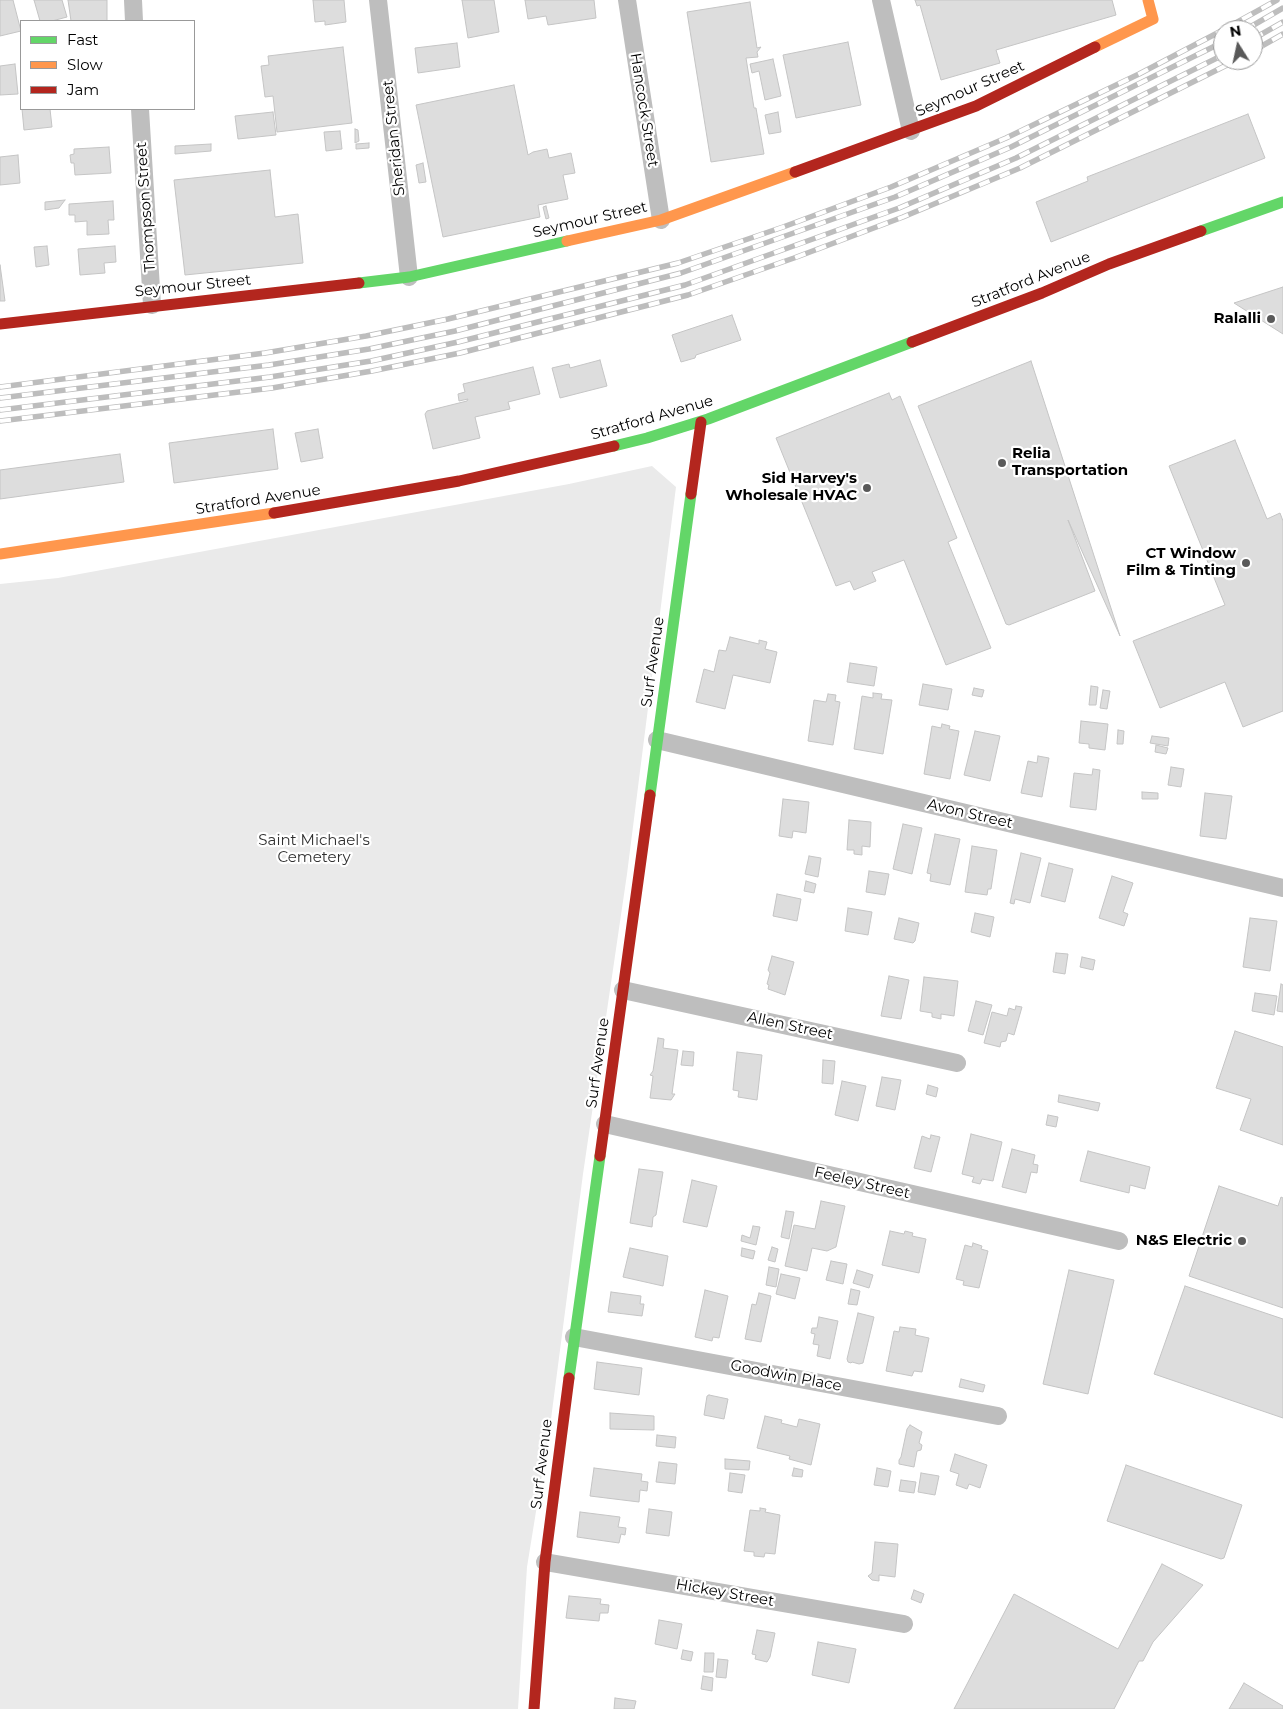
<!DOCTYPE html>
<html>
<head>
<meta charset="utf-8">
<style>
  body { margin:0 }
  #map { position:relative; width:1283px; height:1709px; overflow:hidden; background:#fff; font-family:Montserrat,sans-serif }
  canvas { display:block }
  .legend { position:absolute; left:20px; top:20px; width:175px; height:90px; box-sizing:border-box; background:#fff; border:1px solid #999; margin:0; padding:6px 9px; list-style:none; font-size:15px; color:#000 }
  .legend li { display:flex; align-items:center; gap:10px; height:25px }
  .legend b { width:25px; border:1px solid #999 }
  .north { position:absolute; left:1213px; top:20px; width:50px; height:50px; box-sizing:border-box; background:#fff; border:1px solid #999; border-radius:50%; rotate:350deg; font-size:14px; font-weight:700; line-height:20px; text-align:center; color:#000 }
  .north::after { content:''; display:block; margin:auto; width:18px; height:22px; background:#595959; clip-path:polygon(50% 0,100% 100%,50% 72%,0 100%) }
</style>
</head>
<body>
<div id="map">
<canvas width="1283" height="1709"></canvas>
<ul class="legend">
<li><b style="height:6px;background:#63d668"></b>Fast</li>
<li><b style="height:6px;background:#ff974d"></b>Slow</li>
<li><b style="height:6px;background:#b3261e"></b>Jam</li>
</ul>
<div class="north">N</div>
</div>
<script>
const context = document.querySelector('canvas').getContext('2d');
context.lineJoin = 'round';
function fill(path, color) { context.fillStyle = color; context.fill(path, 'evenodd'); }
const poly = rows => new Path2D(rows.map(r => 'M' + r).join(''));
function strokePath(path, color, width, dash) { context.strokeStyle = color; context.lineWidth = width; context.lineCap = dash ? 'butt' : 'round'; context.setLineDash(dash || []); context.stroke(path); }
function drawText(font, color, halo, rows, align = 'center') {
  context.font = font + ' Montserrat,sans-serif'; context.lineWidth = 4.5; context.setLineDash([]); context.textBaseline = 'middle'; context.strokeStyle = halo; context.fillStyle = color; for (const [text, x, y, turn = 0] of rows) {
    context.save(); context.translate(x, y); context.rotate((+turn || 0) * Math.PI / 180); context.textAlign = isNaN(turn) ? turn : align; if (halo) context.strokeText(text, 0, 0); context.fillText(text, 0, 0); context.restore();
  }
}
const green = poly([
  [652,466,676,487,627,874,583,1174,551,1419,527,1567,518,1709,0,1709,0,584,58,578,569,484]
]);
const building = poly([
  [0,0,13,0,21,31,0,36,0,0],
  [34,0,62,0,67,17,52,21,40,21,34,0],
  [68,0,107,0,107,21,71,21,68,0],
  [313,0,344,0,346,22,325,25,325,21,315,22,313,0],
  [462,0,494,0,499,32,468,38,462,0],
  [525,0,594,0,596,18,548,25,546,16,528,19,525,0],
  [915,0,1112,0,1116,15,996,50,1000,63,941,80,920,5,917,6,915,0],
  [750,2,757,48,761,47,757,52,758,57,746,58,754,108,756,108,764,154,711,162,687,12,750,2],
  [848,42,861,105,796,118,783,55,848,42],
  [457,43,460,67,418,73,415,48,457,43],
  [343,47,352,123,277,132,273,96,265,97,261,66,269,65,268,56,343,47],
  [773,59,781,96,765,100,759,71,752,73,750,64,773,59],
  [15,64,18,94,0,95,0,66,15,64],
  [514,85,528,155,533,152,547,149,549,158,571,153,575,173,563,175,568,199,538,205,540,217,443,237,416,105,514,85],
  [22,109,50,109,52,127,24,130,22,109],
  [273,112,276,135,238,139,235,116,273,112],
  [778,112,781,132,769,134,765,115,778,112],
  [1248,114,1265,158,1051,242,1036,202,1088,181,1087,177,1248,114],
  [355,129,358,130,359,141,355,143,355,129],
  [340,131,342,149,326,151,324,132,340,131],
  [369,143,369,148,356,149,356,144,369,143],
  [211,144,211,151,175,154,175,146,211,144],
  [109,147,111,173,75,175,74,163,71,163,70,155,74,154,74,149,109,147],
  [18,155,20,183,0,185,0,157,18,155],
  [423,163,426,182,419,183,416,165,423,163],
  [270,170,275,217,298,214,303,263,185,275,174,180,270,170],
  [65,200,59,208,45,210,45,202,65,200],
  [113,201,114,220,108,220,109,234,87,235,87,221,75,222,75,215,69,215,69,204,113,201],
  [546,206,549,218,546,219,543,207,546,206],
  [47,246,49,265,36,267,34,247,47,246],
  [115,246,116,262,104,263,105,273,80,275,78,249,115,246],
  [0,265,5,301,0,301,0,265],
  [1283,287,1283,334,1234,303,1283,287],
  [732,315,741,340,696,355,695,358,681,362,672,335,732,315],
  [600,360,607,386,560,398,552,368,569,364,570,368,600,360],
  [1031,361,1120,636,1068,520,1095,591,1009,625,1006,624,918,406,1031,361],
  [533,367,540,394,508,402,510,409,475,417,480,438,433,449,425,414,427,411,467,401,468,399,459,401,458,394,465,392,463,384,533,367],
  [889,393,892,400,900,396,957,538,948,542,991,648,946,665,904,560,872,572,876,581,854,590,850,581,836,586,776,438,889,393],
  [273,429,278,469,174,483,169,443,273,429],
  [318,429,323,458,301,462,295,433,318,429],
  [1235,440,1267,519,1280,513,1283,521,1283,711,1243,727,1225,682,1160,708,1133,641,1225,605,1169,466,1235,440],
  [120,454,124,482,0,499,0,470,120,454],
  [730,637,759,644,759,640,767,642,765,649,777,652,770,683,733,675,725,709,696,702,704,669,714,672,719,650,726,651,730,637],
  [850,663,877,667,874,686,847,682,850,663],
  [923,684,952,689,948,710,919,705,923,684],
  [1091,686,1098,687,1096,705,1089,705,1091,686],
  [974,688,984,690,982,697,972,695,974,688],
  [1103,690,1110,691,1107,709,1100,708,1103,690],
  [873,693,882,694,881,699,892,700,883,754,854,749,862,696,873,698,873,693],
  [828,694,836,695,835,701,840,702,833,745,808,741,814,700,826,702,828,694],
  [1081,721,1108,724,1105,750,1089,748,1089,744,1079,743,1081,721],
  [942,724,950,726,949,729,959,731,950,779,924,774,932,726,941,728,942,724],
  [1118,730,1124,731,1123,744,1117,744,1118,730],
  [975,731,1000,736,990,781,964,775,975,731],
  [1152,736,1169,738,1168,746,1150,743,1152,736],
  [1156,745,1168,748,1166,754,1155,752,1156,745],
  [1038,756,1049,758,1042,797,1021,793,1028,761,1037,763,1038,756],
  [1171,767,1184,769,1181,787,1168,785,1171,767],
  [1093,769,1100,770,1096,810,1070,807,1074,773,1092,775,1093,769],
  [1142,792,1158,793,1158,799,1142,799,1142,792],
  [1205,793,1232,796,1226,839,1200,836,1205,793],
  [783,799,809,802,806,833,793,831,792,838,779,836,783,799],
  [849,820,871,822,870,847,862,846,862,855,854,854,854,850,847,850,849,820],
  [903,824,922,828,912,874,893,869,903,824],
  [935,834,960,839,950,885,930,881,931,874,927,873,935,834],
  [972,846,997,850,991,889,988,889,987,895,965,892,972,846],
  [1021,853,1041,858,1030,903,1015,899,1014,904,1010,903,1021,853],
  [809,856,821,858,818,877,805,874,809,856],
  [1049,863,1073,869,1065,902,1041,896,1049,863],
  [869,871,889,874,885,895,866,892,869,871],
  [1112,876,1133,883,1123,912,1128,914,1124,926,1099,918,1112,876],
  [806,881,816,884,814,893,804,891,806,881],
  [777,894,801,899,797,921,773,916,777,894],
  [848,908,872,912,868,935,845,931,848,908],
  [975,913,994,917,990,937,971,932,975,913],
  [899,918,919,923,915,941,913,943,894,939,899,918],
  [1250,918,1277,921,1270,971,1243,967,1250,918],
  [1056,953,1068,954,1065,974,1053,972,1056,953],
  [772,956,794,962,785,995,768,989,769,985,767,984,770,973,768,970,772,956],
  [1082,957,1095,960,1093,970,1080,967,1082,957],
  [889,976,909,980,901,1019,881,1016,889,976],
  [924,977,958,981,954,1016,941,1014,941,1019,932,1017,932,1013,920,1011,924,977],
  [1281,984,1283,985,1283,1012,1277,1011,1281,984],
  [1255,993,1277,996,1274,1015,1252,1011,1255,993],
  [976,1001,992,1005,983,1035,968,1031,976,1001],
  [1016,1006,1022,1007,1014,1035,1008,1033,1006,1041,1001,1042,1000,1047,984,1043,992,1012,1007,1016,1009,1008,1015,1010,1016,1006],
  [1235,1031,1283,1047,1283,1145,1240,1130,1251,1099,1216,1088,1235,1031],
  [658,1038,664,1039,663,1048,678,1050,672,1094,675,1094,671,1100,650,1098,653,1076,650,1075,653,1071,658,1038],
  [683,1051,694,1052,693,1066,681,1065,683,1051],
  [737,1052,762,1055,757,1100,738,1097,739,1091,733,1090,737,1052],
  [823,1060,835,1061,833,1084,822,1083,823,1060],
  [882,1077,901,1080,895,1110,876,1106,882,1077],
  [842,1081,866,1086,858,1121,835,1115,842,1081],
  [928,1085,938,1088,936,1097,926,1094,928,1085],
  [1059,1095,1100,1103,1098,1111,1058,1102,1059,1095],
  [1048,1115,1058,1117,1056,1127,1046,1125,1048,1115],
  [971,1134,1002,1142,993,1181,982,1179,980,1184,972,1182,974,1177,962,1174,971,1134],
  [931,1135,940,1137,931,1172,914,1168,922,1136,930,1139,931,1135],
  [1012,1149,1035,1155,1033,1164,1038,1165,1037,1173,1031,1172,1026,1193,1002,1187,1012,1149],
  [1088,1151,1150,1167,1145,1189,1130,1185,1129,1193,1080,1181,1088,1151],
  [639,1169,663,1172,656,1215,653,1217,652,1227,630,1223,639,1169],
  [692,1180,717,1186,707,1227,683,1222,692,1180],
  [1219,1186,1278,1206,1281,1197,1283,1198,1283,1308,1189,1276,1219,1186],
  [821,1201,845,1206,836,1247,827,1251,812,1248,807,1271,785,1266,794,1225,815,1229,821,1201],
  [786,1211,794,1212,789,1239,781,1237,786,1211],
  [753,1226,760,1227,756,1245,741,1241,742,1235,750,1238,753,1226],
  [890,1231,904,1234,905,1231,913,1233,912,1236,926,1239,919,1273,882,1265,890,1231],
  [973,1243,982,1246,981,1249,988,1251,979,1288,963,1285,964,1281,956,1279,965,1245,972,1247,973,1243],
  [772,1247,778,1249,775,1262,768,1260,772,1247],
  [630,1248,668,1256,663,1286,623,1277,630,1248],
  [742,1248,755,1251,753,1259,741,1256,742,1248],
  [831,1261,847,1264,843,1284,826,1280,831,1261],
  [769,1267,779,1269,776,1287,766,1285,769,1267],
  [857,1270,873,1275,869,1288,853,1283,857,1270],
  [1069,1270,1114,1280,1088,1394,1043,1384,1069,1270],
  [781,1274,800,1278,795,1299,776,1294,781,1274],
  [1185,1286,1283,1319,1283,1418,1154,1374,1185,1286],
  [851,1289,860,1291,857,1305,848,1304,851,1289],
  [705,1290,728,1296,719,1338,713,1337,712,1341,695,1337,705,1290],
  [611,1292,641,1296,640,1304,644,1304,642,1316,608,1312,611,1292],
  [759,1293,771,1296,761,1342,745,1339,752,1304,756,1305,759,1293],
  [858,1313,874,1317,863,1363,859,1364,852,1362,851,1363,848,1362,847,1359,858,1313],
  [819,1317,838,1321,830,1359,817,1356,819,1345,813,1344,815,1334,811,1333,812,1328,817,1328,819,1317],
  [900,1327,916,1329,915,1335,929,1338,922,1372,914,1371,912,1376,886,1371,894,1331,899,1332,900,1327],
  [597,1362,642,1368,639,1395,594,1389,597,1362],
  [961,1379,985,1385,983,1392,959,1387,961,1379],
  [709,1395,728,1399,724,1419,704,1415,707,1396,709,1395],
  [610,1413,654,1416,654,1430,610,1429,610,1413],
  [765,1416,782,1420,781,1423,797,1427,799,1419,820,1424,811,1465,789,1459,790,1456,757,1448,765,1416],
  [910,1425,922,1432,919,1443,922,1445,921,1450,917,1451,914,1467,899,1464,899,1460,901,1457,907,1429,910,1425],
  [657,1435,676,1437,675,1448,656,1446,657,1435],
  [955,1454,987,1465,980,1488,969,1484,967,1489,956,1485,959,1474,950,1471,955,1454],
  [725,1459,750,1461,749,1470,725,1469,725,1459],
  [659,1462,677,1464,675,1484,656,1482,659,1462],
  [1126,1465,1242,1505,1224,1558,1221,1559,1107,1521,1126,1465],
  [594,1468,642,1474,641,1481,648,1482,647,1491,640,1490,639,1502,590,1496,594,1468],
  [794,1468,803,1470,802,1477,792,1476,794,1468],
  [877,1468,891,1471,888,1487,874,1485,877,1468],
  [730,1473,745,1475,742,1493,728,1491,730,1473],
  [921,1473,939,1476,935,1495,918,1492,921,1473],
  [901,1480,916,1482,914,1493,899,1491,901,1480],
  [760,1508,766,1509,765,1512,780,1515,775,1554,765,1553,764,1557,754,1556,754,1552,744,1551,750,1510,760,1511,760,1508],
  [649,1509,672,1512,669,1536,646,1533,649,1509],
  [580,1512,620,1517,618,1527,626,1528,625,1535,621,1534,619,1543,577,1537,580,1512],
  [875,1542,898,1544,895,1577,879,1575,879,1581,872,1580,868,1576,872,1573,875,1542],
  [1162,1564,1203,1585,1153,1642,1143,1661,1139,1661,1114,1709,954,1709,1014,1594,1118,1649,1162,1564],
  [914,1590,924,1594,921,1603,911,1599,914,1590],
  [569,1596,601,1599,600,1604,609,1605,608,1613,600,1613,599,1621,566,1618,569,1596],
  [659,1620,682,1624,677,1649,655,1644,659,1620],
  [757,1630,775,1633,770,1657,767,1662,755,1659,756,1655,752,1654,757,1630],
  [818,1642,856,1649,849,1683,812,1675,818,1642],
  [683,1650,693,1652,691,1661,681,1659,683,1650],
  [705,1653,714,1653,713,1672,704,1672,705,1653],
  [718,1659,728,1660,726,1678,716,1677,718,1659],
  [703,1676,713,1678,712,1691,701,1689,703,1676],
  [1244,1683,1283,1706,1283,1709,1229,1709,1244,1683],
  [615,1698,636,1701,634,1709,614,1709,615,1698]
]);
const street = poly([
  [133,0,134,21],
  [378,0,409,277],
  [627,0,661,220],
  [881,0,911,131],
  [140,109,152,305],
  [657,740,1283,888],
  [623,990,957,1063],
  [605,1124,1119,1241],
  [574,1337,998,1416],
  [545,1562,904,1624]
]);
const fast = poly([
  [1201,231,1283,202],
  [359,283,409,277,567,241],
  [614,446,647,438,708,419,912,342],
  [650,795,691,494],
  [569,1378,600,1156]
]);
const slow = poly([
  [1095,47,1153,19,1148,0],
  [567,241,661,220,795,172],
  [0,554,274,513]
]);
const jam = poly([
  [795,172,976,106,1095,47],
  [0,324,359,283],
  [912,342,1042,293,1109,264,1201,231],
  [691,494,701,422],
  [274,513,459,481,614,446],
  [600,1156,650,795],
  [534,1709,545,1562,569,1378]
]);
const rail = poly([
  [1223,30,1277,0],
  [1245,30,1283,8],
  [1253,39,1283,22],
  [1253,51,1283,34],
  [0,387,265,353,366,336,448,319,678,263,783,227,891,187,1006,138,1139,74,1223,30],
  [0,398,269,365,369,349,455,331,681,273,895,197,1011,147,1223,42],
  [0,410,270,377,371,361,458,342,685,285,899,208,1016,158,1223,55],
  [0,421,272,388,372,371,460,353,688,295,794,258,903,217,1020,168,1237,60]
]);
const markers = [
  [1271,319,5,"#595959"],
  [1002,463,5,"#595959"],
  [867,488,5,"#595959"],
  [1246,563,5,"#595959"],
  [1242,1241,5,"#595959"]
];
const streetNames = [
  ["Seymour Street",970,89,-24],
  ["Hancock Street",644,110,81],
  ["Sheridan Street",394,138,-96],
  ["Thompson Street",146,207,-94],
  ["Seymour Street",590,220,-13],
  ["Stratford Avenue",1031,280,-22],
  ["Seymour Street",193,286,-6],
  ["Stratford Avenue",652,418,-16],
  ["Stratford Avenue",258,500,-9],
  ["Surf Avenue",653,662,-82],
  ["Avon Street",970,814,13],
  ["Allen Street",790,1026,12],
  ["Surf Avenue",598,1063,-82],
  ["Feeley Street",862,1183,13],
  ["Goodwin Place",786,1376,11],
  ["Surf Avenue",542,1464,-83],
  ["Hickey Street",725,1593,10]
];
const poiNames = [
  ["Ralalli",1261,319],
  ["Relia",1012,454,"left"],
  ["Transportation",1012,471,"left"],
  ["Sid Harvey's",857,479],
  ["Wholesale HVAC",857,496],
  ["CT Window",1236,554],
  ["Film & Tinting",1236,571],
  ["N&S Electric",1232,1241]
];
const parkNames = [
  ["Saint Michael's",314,841],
  ["Cemetery",314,858]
];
fill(green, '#eaeaea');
fill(building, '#ddd');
strokePath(building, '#c5c5c5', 1);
strokePath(street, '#bebebe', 18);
strokePath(fast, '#63d668', 11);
strokePath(slow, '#ff974d', 11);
strokePath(jam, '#b3261e', 11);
strokePath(rail, '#bdbdbd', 5.5);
strokePath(rail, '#fff', 4, [11]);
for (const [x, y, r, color] of markers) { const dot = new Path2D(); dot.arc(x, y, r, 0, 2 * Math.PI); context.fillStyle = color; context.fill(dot); strokePath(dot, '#fff', 2); }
drawText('15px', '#000', '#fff', streetNames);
drawText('bold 15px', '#000', '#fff', poiNames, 'right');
drawText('15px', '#303030', '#fff', parkNames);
</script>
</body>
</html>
